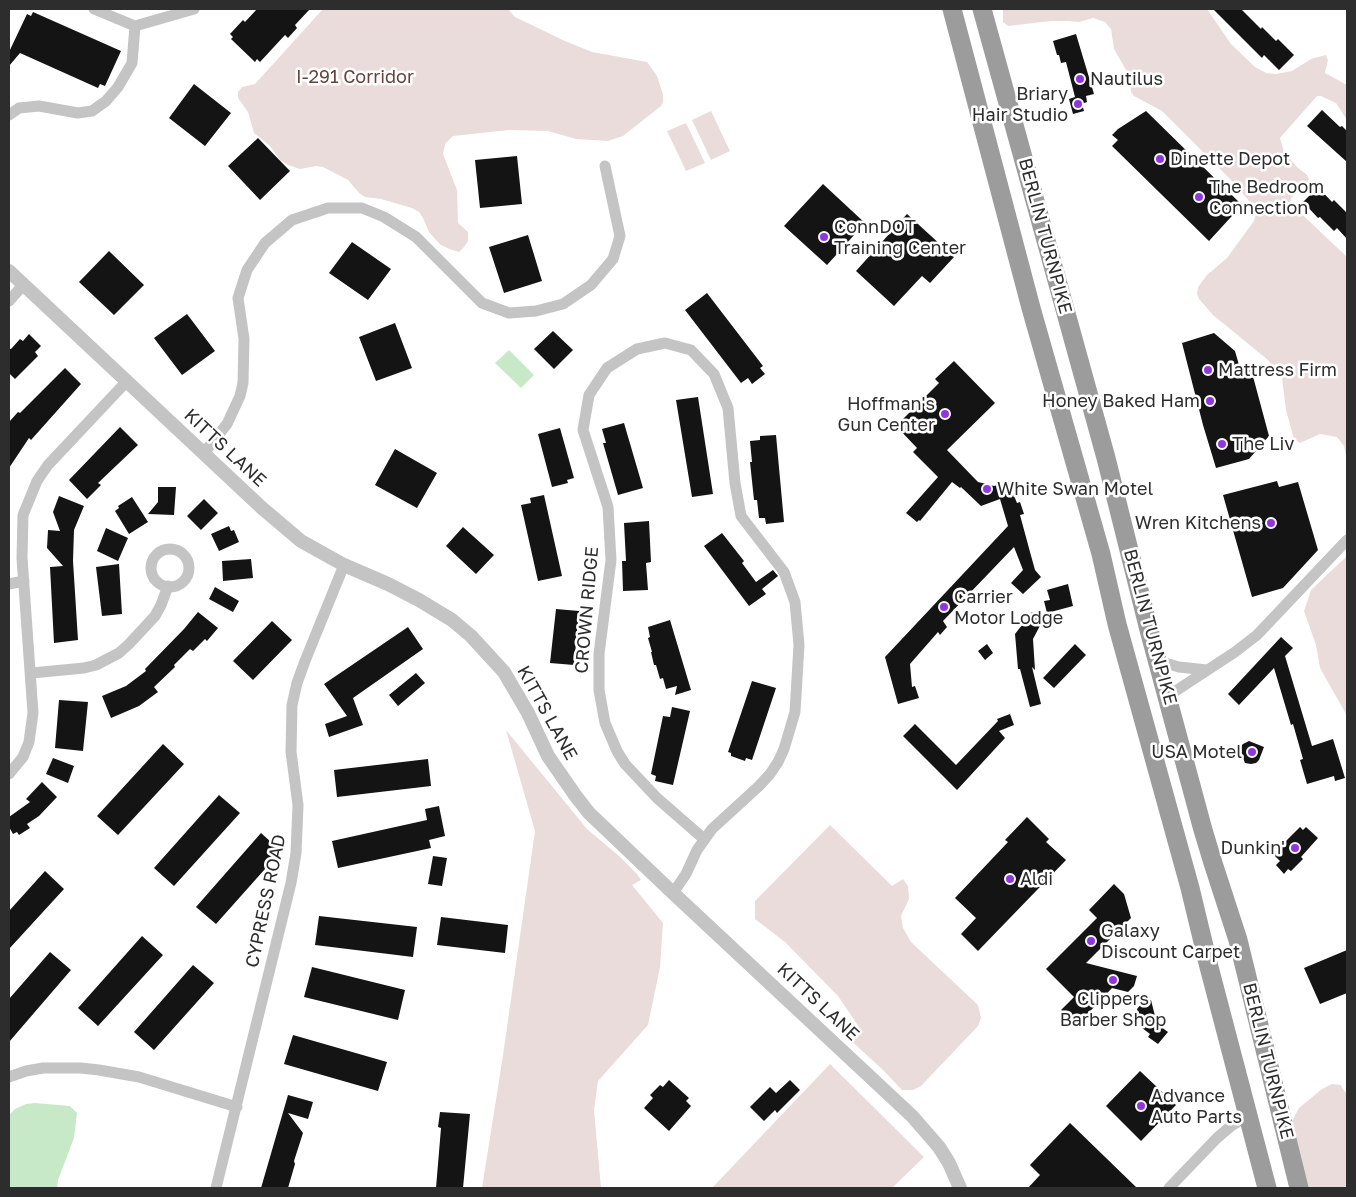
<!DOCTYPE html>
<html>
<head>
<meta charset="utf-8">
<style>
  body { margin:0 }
  #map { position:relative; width:1356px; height:1197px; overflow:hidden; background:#fff; font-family:"Golos Text",sans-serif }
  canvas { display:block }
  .frame { position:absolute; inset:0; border:10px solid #2d2d2d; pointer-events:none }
</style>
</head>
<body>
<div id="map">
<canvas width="1356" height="1197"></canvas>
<div class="frame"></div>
</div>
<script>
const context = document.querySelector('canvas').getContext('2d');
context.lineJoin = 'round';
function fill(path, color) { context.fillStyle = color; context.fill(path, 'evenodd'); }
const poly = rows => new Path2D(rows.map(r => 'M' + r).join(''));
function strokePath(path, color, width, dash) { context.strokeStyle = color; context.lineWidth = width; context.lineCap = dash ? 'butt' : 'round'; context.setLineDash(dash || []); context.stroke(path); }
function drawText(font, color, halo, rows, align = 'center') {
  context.font = font + ' "Golos Text",sans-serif'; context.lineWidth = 5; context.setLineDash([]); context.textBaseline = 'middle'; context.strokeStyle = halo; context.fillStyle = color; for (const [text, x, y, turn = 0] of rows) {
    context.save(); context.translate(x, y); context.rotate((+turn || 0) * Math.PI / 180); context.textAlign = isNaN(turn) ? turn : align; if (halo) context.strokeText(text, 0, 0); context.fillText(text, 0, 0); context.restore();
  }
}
const green = poly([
  [323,9,508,9,515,17,565,41,592,52,647,62,657,76,663,94,663,102,661,106,623,136,608,141,576,139,548,131,509,130,453,136,445,144,443,154,457,190,458,223,468,232,468,241,464,247,459,252,452,250,441,245,436,240,429,232,423,218,419,212,412,208,381,199,365,197,359,193,348,180,323,167,316,166,300,169,288,165,280,160,270,146,254,133,248,112,238,98,238,92,242,87,255,84],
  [1003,9,1207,9,1231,44,1255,67,1266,73,1276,74,1292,71,1311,59,1326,55,1328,60,1325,73,1347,85,1347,120,1336,103,1321,96,1317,96,1280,138,1284,152,1297,167,1307,175,1309,179,1307,183,1291,198,1290,203,1347,257,1347,461,1344,446,1337,437,1320,434,1300,443,1294,439,1286,410,1282,378,1268,360,1213,315,1199,299,1197,294,1198,287,1207,275,1227,258,1254,221,1256,214,1256,209,1230,179,1162,111,1134,96,1131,92,1130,77,1114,49,1111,29,1105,22,1093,18,1079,22,1069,21,1051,21,1008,26,1003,22],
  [711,111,730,151,711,160,692,120],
  [686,123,705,163,686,171,667,131],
  [1347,556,1347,714,1346,714,1320,668,1316,645,1304,611,1311,590],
  [506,730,587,829,619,856,637,874,641,880,632,885,663,923,660,967,648,1025,598,1081,594,1110,601,1188,482,1188,502,1062,535,831],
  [830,825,892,886,903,879,908,886,909,899,901,916,903,928,911,942,978,1005,981,1018,978,1026,921,1086,913,1090,902,1090,883,1070,846,1036,859,1027,838,996,785,942,755,919,755,901],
  [830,1064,924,1157,892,1188,712,1188],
  [1332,1084,1341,1085,1342,1088,1347,1094,1347,1188,1306,1188,1292,1123,1293,1119,1299,1108,1322,1089]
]);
const water = poly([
  [509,350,534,375,521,388,495,363],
  [35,1103,70,1106,77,1113,74,1138,58,1180,57,1188,9,1188,9,1115,15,1109,26,1104]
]);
const building = poly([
  [257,9,310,9,295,25,297,28,288,38,285,35,260,62,257,59,255,62,231,39,233,37,230,34,243,20,245,22],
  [1213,9,1241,9,1261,29,1262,27,1276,41,1278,39,1294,55,1279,70,1264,55,1262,58],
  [33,12,121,51,105,86,100,84,98,88,20,53,9,66,9,52,27,14,31,16],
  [1076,34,1094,94,1086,96,1087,102,1082,104,1084,111,1073,114,1069,99,1075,97,1066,62,1061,63,1059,55,1057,55,1053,41],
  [194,84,231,113,205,146,169,118],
  [1322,110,1340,127,1342,126,1347,131,1347,162,1307,126],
  [1146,111,1242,205,1209,241,1112,146,1118,140,1112,135,1118,129],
  [258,138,290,171,260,200,228,166],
  [517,156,522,204,480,208,475,160],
  [823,184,865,223,827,265,784,226],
  [1318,187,1332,202,1334,200,1347,213,1347,239,1337,228,1334,231,1320,217,1318,218,1303,202],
  [907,214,954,257,930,283,922,276,894,306,856,271],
  [528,235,542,281,504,293,489,247],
  [352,242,391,269,368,300,329,273],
  [109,251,144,285,114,315,79,282],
  [707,293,763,366,760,368,765,374,752,384,748,378,741,383,685,310],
  [187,314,215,351,182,375,154,338],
  [395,323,412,368,376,381,359,337],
  [553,331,573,350,554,369,534,349],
  [1214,333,1235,351,1241,372,1251,369,1269,436,1249,459,1216,468,1203,425,1182,343],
  [29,334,41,346,35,352,38,356,15,379,9,373,9,349,11,349,20,339,23,341],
  [954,361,995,403,947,450,978,482,994,486,1008,481,1017,503,1020,502,1024,514,1020,515,1030,552,1035,570,1041,577,1023,594,1011,583,1023,570,1014,547,943,621,947,627,940,635,938,632,910,664,912,687,915,686,919,698,898,704,885,657,1008,526,1000,499,981,506,961,487,960,488,952,482,920,521,919,520,917,522,906,513,938,477,913,452,917,448,896,426,939,383,935,379],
  [65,368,81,384,31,440,29,438,9,468,9,422,18,412,20,413],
  [698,397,713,494,692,497,676,400],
  [624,423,643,488,618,495,603,443,606,443,602,429],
  [120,427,138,445,98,483,101,485,87,499,69,480],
  [560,428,574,478,567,480,568,483,552,487,538,434],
  [776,435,784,522,766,524,765,518,759,518,757,500,754,500,750,462,752,462,750,441,760,440,760,436],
  [395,449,437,473,417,508,375,485],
  [1277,481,1279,487,1298,482,1318,550,1283,588,1252,597,1223,495],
  [158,487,176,487,174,515,148,514,158,502],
  [544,495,562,576,538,581,521,505,531,503,530,498],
  [59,496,84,506,74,530,73,561,78,640,54,643,50,567,63,566,47,548,48,530,60,531,53,512],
  [132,497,148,522,129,534,115,511,119,508,118,506],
  [204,499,218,513,201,530,187,516],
  [649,521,651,562,646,563,648,590,623,591,622,561,626,561,624,523],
  [229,526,231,531,234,530,239,542,219,551,211,534],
  [463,527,494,555,476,574,446,546],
  [106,528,128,538,118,561,97,551],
  [722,533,744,561,742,563,756,582,773,570,778,576,762,589,766,594,749,606,704,546],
  [251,559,253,578,223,581,222,561],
  [119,564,122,614,102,616,96,567],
  [1068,584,1073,606,1047,613,1044,601,1050,600,1047,590],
  [215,587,239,601,233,612,209,599],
  [556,609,579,611,574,665,550,663],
  [198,612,218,628,207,641,205,639,193,651,190,649,174,665,175,667,154,687,158,692,139,706,111,718,102,696,126,686,146,671,145,669,184,629],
  [1032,612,1043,620,1033,639,1035,670,1032,667,1041,704,1030,707,1020,669,1018,669,1015,634],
  [670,620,691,690,675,695,677,686,666,689,663,678,660,679,656,665,654,665,651,652,652,652,648,638,650,637,648,627],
  [272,621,292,640,253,680,233,661],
  [408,627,423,649,353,698,363,725,329,737,325,724,347,716,324,684],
  [1281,637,1293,648,1285,656,1312,746,1333,739,1345,778,1335,781,1334,776,1307,784,1300,760,1303,759,1293,724,1291,725,1274,668,1239,705,1228,694],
  [987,644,993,653,985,660,978,651],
  [1075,644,1086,655,1054,688,1043,678],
  [416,673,425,683,398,706,389,695],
  [752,681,776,688,752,760,746,758,745,761,731,756,731,753,728,752],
  [59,700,88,702,83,751,55,748],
  [672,707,690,711,673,785,655,781,656,776,651,774,663,716,670,717],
  [1010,714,1014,725,999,731,1005,738,957,790,903,736,915,724,956,765,998,721,997,719],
  [1249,741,1264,747,1259,760,1256,763,1251,764,1245,763,1239,748,1243,744],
  [163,744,184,764,118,835,97,816],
  [53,758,74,766,68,783,46,774],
  [428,759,431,786,337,797,334,770],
  [42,782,57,797,39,816,27,824,30,828,19,835,17,832,13,834,9,827,9,817,30,802,26,799],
  [219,795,240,813,174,886,154,868],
  [439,806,445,836,429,840,431,848,338,868,332,841,427,820,425,809],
  [1027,817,1049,839,1046,842,1066,860,978,951,961,934,976,918,955,898,1008,842,1005,840],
  [1300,827,1303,830,1306,827,1318,838,1301,857,1303,859,1291,871,1288,869,1284,874,1276,865,1280,861,1273,854],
  [261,833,281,851,216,924,196,907],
  [433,856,447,858,442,886,428,884],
  [45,871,64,889,9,949,9,911],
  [1114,884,1124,894,1131,918,1086,963,1137,976,1134,986,1128,992,1112,988,1077,1025,1061,1010,1074,997,1046,969,1097,918,1089,910],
  [319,916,417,927,413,957,315,945],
  [441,917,508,925,505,953,437,945],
  [142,936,163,955,98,1026,78,1008],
  [1347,950,1347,993,1320,1004,1304,968],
  [50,952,71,970,9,1042,9,999],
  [193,965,214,983,154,1050,134,1032],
  [312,967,405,990,398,1020,304,997],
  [1151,1000,1157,1024,1168,1032,1158,1044,1148,1037,1150,1034,1142,1028,1137,1009,1143,1002],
  [293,1035,387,1062,378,1091,284,1064],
  [1140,1071,1176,1105,1141,1141,1106,1106],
  [669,1080,689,1098,686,1101,691,1106,669,1131,644,1108,653,1098,650,1095,660,1085,663,1087],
  [790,1080,800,1090,777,1113,775,1110,764,1121,750,1107,770,1087,776,1093],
  [288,1095,313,1102,308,1119,288,1113,303,1133,294,1161,295,1164,288,1188,261,1188],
  [440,1112,470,1114,463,1188,436,1188,441,1128,438,1127],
  [1070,1123,1137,1188,1028,1188,1040,1175,1030,1165]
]);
const minor = poly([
  [135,26,194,9],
  [9,115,19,108,39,106,78,113,92,111,106,101,118,87,132,63,135,26,94,9],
  [9,301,24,284],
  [204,453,227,424,240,396,243,383,244,339,238,298,247,270,265,243,292,220,328,208,362,208,384,217,416,237,482,303,509,313,536,311,563,304,591,285,613,259,620,236,605,166],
  '151 568a19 19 0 1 1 38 0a19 19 0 1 1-38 0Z',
  [9,584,24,581],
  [1158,661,1179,667,1207,670],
  [32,673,84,668,96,665,119,653,129,644,155,616,161,605,168,586],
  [1168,696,1235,652,1257,635,1347,540],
  [9,774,23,757,29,742,33,713,22,558,23,515,37,481,48,465,127,381],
  [673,893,686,874,697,850,712,829,759,786,770,774,778,762,784,749,795,712,799,645,795,602,784,572,741,516,735,483,728,408,714,374,691,350,665,343,637,349,607,368,589,395,583,430,608,507,611,560,599,654,599,690,605,723,617,751,625,764,657,798,704,839],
  [9,1077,26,1071,43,1068,81,1068,99,1070,139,1077,237,1107],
  [216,1188,291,883,296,853,298,805,291,752,292,705,297,683,305,661,344,565],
  [1169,1188,1217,1138,1231,1126,1239,1121,1249,1120]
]);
const tertiary = poly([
  [9,271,262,508,301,541,344,565,388,584,419,600,452,620,471,636,504,672,528,713,548,756,575,795,589,813,673,893,912,1116,939,1147,949,1163,960,1188]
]);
const trunk = poly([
  [952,9,1031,308,1101,554,1117,624,1190,888,1209,967,1267,1188],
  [982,9,1106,458,1149,630,1203,830,1213,863,1238,940,1299,1188]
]);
const markers = [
  [1080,79,5,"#8f37dc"],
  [1078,104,5,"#8f37dc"],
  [1160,159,5,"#8f37dc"],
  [1199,197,5,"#8f37dc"],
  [824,237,5,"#8f37dc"],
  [1208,370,5,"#8f37dc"],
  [1210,401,5,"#8f37dc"],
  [945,414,5,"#8f37dc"],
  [1222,444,5,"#8f37dc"],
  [987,489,5,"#8f37dc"],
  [1271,523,5,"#8f37dc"],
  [944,607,5,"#8f37dc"],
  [1252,752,5,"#8f37dc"],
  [1295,848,5,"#8f37dc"],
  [1010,879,5,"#8f37dc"],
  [1091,941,5,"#8f37dc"],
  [1113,980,5,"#8f37dc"],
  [1141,1106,5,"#8f37dc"]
];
const parkNames = [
  ["I-291 Corridor",355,77]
];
const poiNames = [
  ["Nautilus",1090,79],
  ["Briary",1068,94,"right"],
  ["Hair Studio",1068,115,"right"],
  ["Dinette Depot",1170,159],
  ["The Bedroom",1209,187],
  ["Connection",1209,208],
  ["ConnDOT",834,227],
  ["Training Center",834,248],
  ["Mattress Firm",1218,370],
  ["Honey Baked Ham",1200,401,"right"],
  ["Hoffman's",935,404,"right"],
  ["Gun Center",935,425,"right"],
  ["The Liv",1232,444],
  ["White Swan Motel",997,489],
  ["Wren Kitchens",1261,523,"right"],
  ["Carrier",954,597],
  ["Motor Lodge",954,618],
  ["USA Motel",1242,752,"right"],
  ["Dunkin'",1285,848,"right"],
  ["Aldi",1020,879],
  ["Galaxy",1101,931],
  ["Discount Carpet",1101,952],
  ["Clippers",1113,999,"center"],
  ["Barber Shop",1113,1020,"center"],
  ["Advance",1151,1096],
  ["Auto Parts",1151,1117]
];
const streetNames = [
  ["BERLIN TURNPIKE",1045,236,75],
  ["KITTS LANE",225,448,43],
  ["CROWN RIDGE",587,610,-85],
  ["BERLIN TURNPIKE",1150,627,75],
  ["KITTS LANE",547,713,61],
  ["CYPRESS ROAD",266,901,-78],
  ["KITTS LANE",818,1002,43],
  ["BERLIN TURNPIKE",1268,1061,76]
];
fill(green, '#eadcdb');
fill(water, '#c8e9c8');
fill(building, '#141414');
strokePath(minor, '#c4c4c4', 11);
strokePath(tertiary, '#c4c4c4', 14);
strokePath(trunk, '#9c9c9c', 19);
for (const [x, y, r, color] of markers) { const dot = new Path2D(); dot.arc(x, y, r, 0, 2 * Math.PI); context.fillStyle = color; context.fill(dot); strokePath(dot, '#fff', 2); }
drawText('18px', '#66433d', '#fff', parkNames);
drawText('18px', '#2d2d2d', '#fff', poiNames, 'left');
drawText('18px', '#2d2d2d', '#fff', streetNames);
</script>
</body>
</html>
